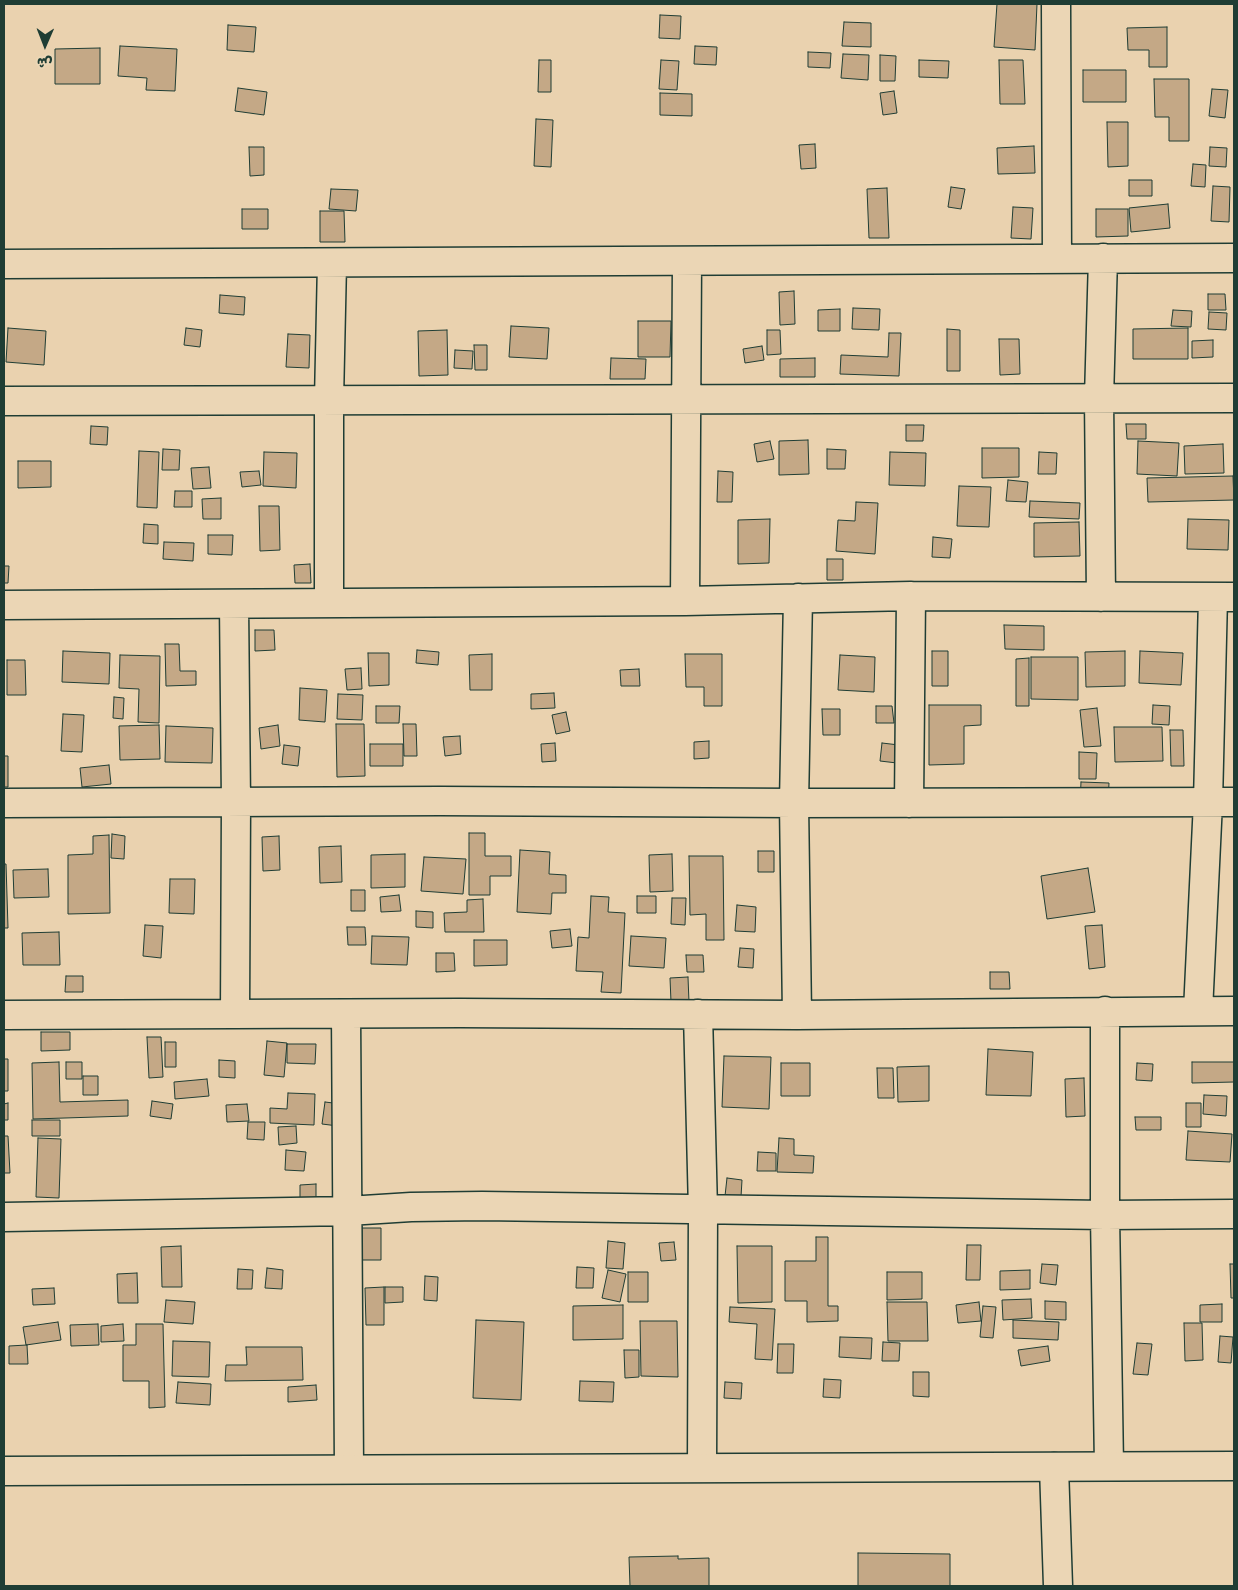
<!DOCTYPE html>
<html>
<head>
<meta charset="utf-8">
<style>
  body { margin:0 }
  #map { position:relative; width:1238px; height:1590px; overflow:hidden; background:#ead2af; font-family:"Gochi Hand","Playpen Sans Arabic",sans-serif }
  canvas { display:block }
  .frame { position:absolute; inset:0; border:5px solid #1f3d34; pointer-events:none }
  .north { position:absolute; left:20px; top:20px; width:50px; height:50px; -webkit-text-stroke:4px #ebd6b5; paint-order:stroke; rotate:181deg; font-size:14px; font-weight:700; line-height:20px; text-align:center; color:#1f3d34 }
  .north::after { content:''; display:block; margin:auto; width:18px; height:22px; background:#1f3d34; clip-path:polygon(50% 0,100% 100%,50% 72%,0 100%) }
</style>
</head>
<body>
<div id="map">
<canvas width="1238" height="1590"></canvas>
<div class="frame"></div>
<div class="north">ش</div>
</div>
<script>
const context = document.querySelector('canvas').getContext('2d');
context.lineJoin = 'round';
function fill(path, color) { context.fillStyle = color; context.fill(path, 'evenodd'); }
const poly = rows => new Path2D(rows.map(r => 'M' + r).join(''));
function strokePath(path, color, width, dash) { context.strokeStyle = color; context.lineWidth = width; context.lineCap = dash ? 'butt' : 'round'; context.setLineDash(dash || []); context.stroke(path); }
const building = poly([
  [997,4,1037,4,1035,50,994,47,997,4],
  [660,15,681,16,680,39,659,38,660,15],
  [844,22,871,23,871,47,842,46,844,22],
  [228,25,256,27,254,52,227,50,228,25],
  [1167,27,1167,67,1149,67,1149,50,1128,50,1127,28,1167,27],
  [120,46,177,49,175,91,146,90,147,78,118,76,120,46],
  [695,46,717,47,716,65,694,64,695,46],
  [100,48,100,84,55,84,55,49,100,48],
  [808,52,831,53,830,68,808,67,808,52],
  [843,54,869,55,868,80,841,78,843,54],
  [880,55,896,56,895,81,880,81,880,55],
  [539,60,551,60,551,92,538,92,539,60],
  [661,60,679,61,677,90,659,89,661,60],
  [919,60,949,61,948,78,919,77,919,60],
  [999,60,1023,60,1025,104,1000,104,999,60],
  [1083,70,1126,70,1126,102,1083,102,1083,70],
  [1154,79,1189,79,1189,141,1169,141,1169,117,1155,117,1154,79],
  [238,88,267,92,264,115,235,111,238,88],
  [1212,89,1228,90,1225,118,1209,116,1212,89],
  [894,91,897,113,883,115,880,93,894,91],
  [660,93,692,94,692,116,660,115,660,93],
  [536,119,553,120,551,167,534,166,536,119],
  [1107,122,1128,122,1128,166,1108,167,1107,122],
  [815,144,816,168,801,169,799,145,815,144],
  [1034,146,1035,173,998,174,997,148,1034,146],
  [249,147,264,147,264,175,250,176,249,147],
  [1210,147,1227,148,1226,167,1209,166,1210,147],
  [1193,164,1206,165,1205,187,1191,186,1193,164],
  [1129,180,1152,180,1152,196,1129,196,1129,180],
  [1213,186,1230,187,1229,222,1211,221,1213,186],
  [951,187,965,189,961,209,948,207,951,187],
  [887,188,889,238,869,238,867,189,887,188],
  [331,189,358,190,356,211,329,209,331,189],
  [1168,204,1170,228,1131,232,1129,208,1168,204],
  [1013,207,1033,208,1031,239,1011,238,1013,207],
  [242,209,268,209,268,229,242,229,242,209],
  [1096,209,1128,209,1128,236,1096,237,1096,209],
  [320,211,344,211,345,242,320,242,320,211],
  [794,291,795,324,780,325,779,292,794,291],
  [1208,294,1225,294,1226,310,1208,310,1208,294],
  [220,295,245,297,244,315,219,313,220,295],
  [853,308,880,309,879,330,852,329,853,308],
  [840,309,840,331,818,331,818,310,840,309],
  [1173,310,1192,311,1191,327,1171,326,1173,310],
  [1209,312,1227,313,1226,330,1208,329,1209,312],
  [638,321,671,321,670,357,638,357,638,321],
  [511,326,549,328,547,359,509,357,511,326],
  [8,328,46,331,44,365,6,362,8,328],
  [186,328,202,330,200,347,184,345,186,328],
  [1188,328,1188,359,1133,359,1133,329,1188,328],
  [947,329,960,330,960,371,947,371,947,329],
  [447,330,448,375,419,376,418,331,447,330],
  [767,330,780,330,781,354,767,355,767,330],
  [889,333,901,333,899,376,840,374,841,355,888,357,889,333],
  [288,334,310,335,309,368,286,367,288,334],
  [999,339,1019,339,1020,374,1000,375,999,339],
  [1213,340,1213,357,1192,358,1192,341,1213,340],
  [474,345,487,345,487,370,475,370,474,345],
  [762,346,764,360,745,363,743,349,762,346],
  [455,350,473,351,472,369,454,368,455,350],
  [611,358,646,359,645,379,610,379,611,358],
  [815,358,815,377,780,377,780,359,815,358],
  [1126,424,1146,424,1146,439,1127,439,1126,424],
  [906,425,924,425,923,441,906,441,906,425],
  [91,426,108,427,107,445,90,444,91,426],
  [808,440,809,474,779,475,779,441,808,440],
  [770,441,774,459,757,462,754,444,770,441],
  [1138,441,1179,443,1177,476,1137,474,1138,441],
  [1223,444,1224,473,1185,474,1184,446,1223,444],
  [982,448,1019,448,1019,477,982,478,982,448],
  [163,449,180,450,179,470,162,470,163,449],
  [827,449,846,450,845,469,827,469,827,449],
  [139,451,159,452,157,508,137,507,139,451],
  [264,452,297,453,296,488,263,486,264,452],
  [890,452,926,453,925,486,889,485,890,452],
  [1039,452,1057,453,1056,474,1038,474,1039,452],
  [18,461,51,461,51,487,18,488,18,461],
  [209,467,211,488,193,489,191,468,209,467],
  [259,471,261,485,242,487,240,472,259,471],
  [718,471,733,472,732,502,717,502,718,471],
  [1233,476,1234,500,1148,502,1147,478,1233,476],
  [1008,480,1028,482,1026,502,1006,501,1008,480],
  [959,486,991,487,989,527,957,526,959,486],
  [175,491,192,491,192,507,174,507,175,491],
  [221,498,221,519,203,519,202,499,221,498],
  [1030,501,1080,503,1079,519,1029,517,1030,501],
  [856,502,878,503,875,554,836,551,838,520,855,521,856,502],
  [259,506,279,506,280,550,260,551,259,506],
  [770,519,769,563,738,564,738,520,770,519],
  [1188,519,1229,520,1228,550,1187,549,1188,519],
  [1079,522,1080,556,1034,557,1034,523,1079,522],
  [144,524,158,525,158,544,143,543,144,524],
  [208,535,233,535,232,555,208,554,208,535],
  [933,537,952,539,950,558,932,557,933,537],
  [164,542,194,543,193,561,163,559,164,542],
  [827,559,843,559,843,580,827,580,827,559],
  [310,564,311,583,295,583,294,565,310,564],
  [4,566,9,566,8,583,4,583,4,566],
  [1004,625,1044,626,1044,650,1005,649,1004,625],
  [255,630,274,630,275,650,255,651,255,630],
  [165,644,179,644,180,671,196,671,196,685,166,686,165,644],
  [417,650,439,652,438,665,416,663,417,650],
  [63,651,110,653,109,684,62,682,63,651],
  [932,651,948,651,948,686,932,686,932,651],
  [1125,651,1125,686,1086,687,1085,652,1125,651],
  [1140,651,1183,653,1181,685,1139,683,1140,651],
  [368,653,389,653,389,685,369,686,368,653],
  [492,654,492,690,470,690,469,655,492,654],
  [685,654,722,654,722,706,704,706,704,687,686,687,685,654],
  [120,655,160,656,159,723,138,722,139,689,119,688,120,655],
  [840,655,875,657,874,692,838,690,840,655],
  [1031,657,1078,657,1078,700,1031,699,1031,657],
  [1029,658,1029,706,1016,706,1016,659,1029,658],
  [7,660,25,660,26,695,7,695,7,660],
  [361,668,362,689,347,690,345,669,361,668],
  [639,669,640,686,621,686,620,670,639,669],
  [300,688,327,690,325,722,299,720,300,688],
  [554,693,555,708,531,709,531,694,554,693],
  [338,694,363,695,362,720,337,719,338,694],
  [114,697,124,698,123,719,113,718,114,697],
  [929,705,981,705,981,725,964,726,964,764,929,765,929,705],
  [1153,705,1170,706,1169,725,1152,724,1153,705],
  [376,706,400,706,399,723,376,723,376,706],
  [876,706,892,706,894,723,876,723,876,706],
  [1097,708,1101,746,1084,747,1080,710,1097,708],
  [822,709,840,709,840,735,823,735,822,709],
  [566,712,570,731,556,734,552,715,566,712],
  [63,714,84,715,82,752,61,751,63,714],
  [336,724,364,724,365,776,337,777,336,724],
  [403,724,416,724,417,756,404,756,403,724],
  [159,725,160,759,120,760,119,726,159,725],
  [278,725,280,746,261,749,259,728,278,725],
  [166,726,213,728,212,763,165,762,166,726],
  [1114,727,1162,727,1163,761,1115,762,1114,727],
  [1170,730,1183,730,1184,766,1171,766,1170,730],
  [460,736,461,754,445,756,443,737,460,736],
  [709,741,709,758,694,759,694,742,709,741],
  [555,743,556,761,542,762,541,744,555,743],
  [882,743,899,745,897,763,880,761,882,743],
  [370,744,403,744,403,766,370,766,370,744],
  [284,745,300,747,298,766,282,764,284,745],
  [1079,752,1097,753,1096,779,1079,779,1079,752],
  [4,756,8,756,8,787,4,787,4,756],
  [109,765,111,784,82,787,80,768,109,765],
  [1081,782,1109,783,1108,804,1080,803,1081,782],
  [469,833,485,833,485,856,511,856,511,876,490,876,490,895,469,895,469,833],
  [112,834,125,836,124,859,111,858,112,834],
  [109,835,110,913,68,914,68,855,93,854,93,836,109,835],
  [279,836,280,870,263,871,262,837,279,836],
  [341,846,342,882,320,883,319,847,341,846],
  [520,850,550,852,549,874,566,875,566,893,552,893,551,914,517,912,520,850],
  [758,851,774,851,774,872,758,872,758,851],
  [405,854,405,887,371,888,371,855,405,854],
  [672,854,673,891,650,892,649,855,672,854],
  [689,856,723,856,724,940,706,940,706,914,690,915,689,856],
  [424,857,466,859,463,894,421,891,424,857],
  [4,864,6,864,8,928,4,928,4,864],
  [1088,868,1095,912,1047,919,1041,876,1088,868],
  [48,869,49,897,14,898,13,870,48,869],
  [170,879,195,879,194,914,169,913,170,879],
  [351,890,365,890,365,911,351,911,351,890],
  [399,895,401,911,381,912,380,897,399,895],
  [591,896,609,897,608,912,625,913,621,993,601,992,603,972,576,971,578,937,589,938,591,896],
  [637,896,656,896,656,913,637,913,637,896],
  [672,898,686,898,685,925,671,924,672,898],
  [483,899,484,932,445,932,444,913,467,912,467,900,483,899],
  [737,905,756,907,755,932,735,931,737,905],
  [416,911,433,912,433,928,416,927,416,911],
  [145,925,163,926,161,958,143,956,145,925],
  [1102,925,1105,967,1089,969,1085,926,1102,925],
  [347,927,365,927,366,945,348,945,347,927],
  [570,929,572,946,552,948,550,931,570,929],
  [59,932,60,965,23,965,22,933,59,932],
  [372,936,409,937,407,965,371,964,372,936],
  [631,936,666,938,664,968,629,966,631,936],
  [474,940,507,940,507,965,474,966,474,940],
  [740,948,754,949,753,968,738,967,740,948],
  [436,953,454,953,455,971,436,972,436,953],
  [686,955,703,955,704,972,687,972,686,955],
  [990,972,1009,972,1010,989,990,989,990,972],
  [66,976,83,976,83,992,65,992,66,976],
  [688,977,689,1002,671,1002,670,978,688,977],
  [41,1032,70,1032,70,1050,41,1051,41,1032],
  [147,1037,161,1037,163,1077,149,1078,147,1037],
  [267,1041,287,1043,284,1077,264,1075,267,1041],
  [165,1042,176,1042,176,1067,165,1067,165,1042],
  [287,1044,316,1044,315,1064,287,1063,287,1044],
  [988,1049,1033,1052,1031,1096,986,1095,988,1049],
  [724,1056,771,1057,769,1109,722,1107,724,1056],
  [4,1059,8,1059,8,1091,4,1091,4,1059],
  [219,1060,235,1061,235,1078,219,1077,219,1060],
  [59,1062,60,1102,128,1100,128,1116,33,1119,32,1063,59,1062],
  [66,1062,82,1062,82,1079,66,1079,66,1062],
  [1192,1062,1234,1062,1234,1082,1192,1083,1192,1062],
  [781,1063,810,1063,810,1096,781,1096,781,1063],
  [1137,1063,1153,1064,1152,1081,1136,1080,1137,1063],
  [929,1066,929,1101,898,1102,897,1067,929,1066],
  [877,1068,893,1068,894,1098,878,1098,877,1068],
  [83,1076,98,1076,98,1095,83,1095,83,1076],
  [1084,1078,1085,1116,1066,1117,1065,1079,1084,1078],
  [207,1079,209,1096,175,1099,174,1082,207,1079],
  [288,1093,315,1094,314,1125,270,1123,270,1108,287,1109,288,1093],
  [1204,1095,1227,1096,1226,1116,1203,1114,1204,1095],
  [152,1101,173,1104,171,1119,150,1116,152,1101],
  [325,1102,341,1104,338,1126,322,1124,325,1102],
  [8,1103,8,1120,4,1120,4,1104,8,1103],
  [1186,1103,1201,1103,1201,1127,1186,1127,1186,1103],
  [247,1104,249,1121,227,1122,226,1105,247,1104],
  [1135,1117,1161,1117,1161,1130,1136,1130,1135,1117],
  [32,1120,60,1120,60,1136,32,1136,32,1120],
  [248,1122,265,1122,264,1140,247,1139,248,1122],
  [296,1126,297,1143,279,1145,278,1127,296,1126],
  [1188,1131,1232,1134,1230,1162,1186,1160,1188,1131],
  [4,1136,8,1136,10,1173,4,1173,4,1136],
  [38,1138,61,1139,59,1198,36,1197,38,1138],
  [779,1138,794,1139,794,1155,814,1156,813,1173,777,1172,779,1138],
  [286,1150,306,1152,304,1171,285,1170,286,1150],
  [758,1152,776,1153,776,1171,757,1171,758,1152],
  [727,1178,742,1180,741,1197,725,1196,727,1178],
  [316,1184,316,1203,300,1203,300,1185,316,1184],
  [361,1228,381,1228,381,1260,361,1260,361,1228],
  [816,1237,828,1237,828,1306,838,1306,838,1321,807,1322,807,1301,785,1301,785,1261,816,1261,816,1237],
  [608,1241,625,1243,623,1269,606,1268,608,1241],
  [674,1242,676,1260,661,1261,659,1243,674,1242],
  [967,1245,981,1245,980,1280,966,1280,967,1245],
  [181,1246,182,1287,162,1287,161,1247,181,1246],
  [737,1246,772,1246,772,1302,738,1303,737,1246],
  [1042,1264,1058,1265,1056,1285,1040,1283,1042,1264],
  [1230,1264,1234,1264,1234,1298,1231,1298,1230,1264],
  [577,1267,594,1268,593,1288,576,1288,577,1267],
  [267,1268,283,1270,282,1289,265,1288,267,1268],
  [238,1269,253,1270,252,1289,237,1289,238,1269],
  [608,1270,626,1274,620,1302,602,1298,608,1270],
  [1030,1270,1030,1289,1000,1290,1000,1271,1030,1270],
  [628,1272,648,1272,648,1302,628,1302,628,1272],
  [887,1272,922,1272,922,1299,887,1300,887,1272],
  [137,1273,138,1303,118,1303,117,1274,137,1273],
  [425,1276,438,1277,437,1301,424,1300,425,1276],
  [384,1287,384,1325,366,1325,365,1288,384,1287],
  [385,1287,403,1287,403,1302,385,1303,385,1287],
  [54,1288,55,1304,33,1305,32,1289,54,1288],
  [1031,1299,1032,1318,1003,1320,1002,1300,1031,1299],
  [166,1300,195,1302,193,1324,164,1322,166,1300],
  [1045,1301,1066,1302,1066,1320,1045,1319,1045,1301],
  [887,1302,927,1302,928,1341,888,1341,887,1302],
  [979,1302,981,1321,958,1323,956,1305,979,1302],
  [1222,1304,1222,1322,1200,1322,1200,1305,1222,1304],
  [623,1305,623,1339,573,1340,573,1306,623,1305],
  [983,1306,996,1307,993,1338,980,1337,983,1306],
  [730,1307,775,1309,772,1360,755,1359,757,1324,729,1322,730,1307],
  [476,1320,524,1322,521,1400,473,1398,476,1320],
  [1013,1320,1059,1322,1058,1340,1013,1338,1013,1320],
  [640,1321,677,1321,678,1377,641,1376,640,1321],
  [58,1322,61,1340,26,1345,23,1327,58,1322],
  [1184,1323,1202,1323,1203,1360,1185,1361,1184,1323],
  [98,1324,99,1345,71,1346,70,1325,98,1324],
  [123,1324,124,1341,101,1342,101,1326,123,1324],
  [136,1324,163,1324,165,1407,149,1408,149,1381,123,1381,123,1345,136,1345,136,1324],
  [1220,1336,1233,1337,1231,1363,1218,1362,1220,1336],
  [840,1337,872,1338,871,1359,839,1357,840,1337],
  [173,1341,210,1342,209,1377,172,1376,173,1341],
  [883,1342,900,1343,899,1361,882,1361,883,1342],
  [1137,1343,1152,1344,1148,1375,1133,1374,1137,1343],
  [778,1344,794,1344,793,1373,777,1373,778,1344],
  [27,1345,28,1364,9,1364,9,1346,27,1345],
  [1048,1346,1050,1361,1021,1366,1018,1350,1048,1346],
  [246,1347,302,1347,303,1380,225,1381,226,1365,247,1365,246,1347],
  [624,1350,639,1350,639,1377,625,1378,624,1350],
  [913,1372,929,1372,929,1397,913,1396,913,1372],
  [824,1379,841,1380,840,1398,823,1397,824,1379],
  [580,1381,614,1382,613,1402,579,1401,580,1381],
  [178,1382,211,1384,210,1405,176,1403,178,1382],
  [725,1382,742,1383,741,1399,724,1398,725,1382],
  [316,1385,317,1400,288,1402,288,1387,316,1385],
  [858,1553,950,1554,950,1586,858,1586,858,1553],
  [678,1556,678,1559,709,1558,709,1586,630,1586,629,1557,678,1556]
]);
const minor = poly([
  [1056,4,1057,259],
  [4,264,1234,258],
  [4,401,1234,398],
  [1101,597,1099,398,1103,258],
  [685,601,687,261],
  [329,603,329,400,332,263],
  [234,604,236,803,235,1014],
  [4,605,685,601,911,596,1234,597],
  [4,803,440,801,794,803,1234,802],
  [909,803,911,596],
  [1105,1011,1105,1215,1109,1466],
  [1198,1011,1208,802,1213,597],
  [346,1014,349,1469],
  [698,1014,703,1210,702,1467],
  [4,1015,460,1013,797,1015,1234,1011],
  [797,1015,794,803,798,598],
  [4,1217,348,1211,411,1207,482,1206,1105,1215,1234,1214],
  [1054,1467,1058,1586]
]);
const secondary = poly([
  [4,1471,1234,1466]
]);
fill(building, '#c4a886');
strokePath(building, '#1f3d34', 1);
strokePath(minor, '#1f3d34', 31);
strokePath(secondary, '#1f3d34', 31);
strokePath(minor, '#ebd6b5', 28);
strokePath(secondary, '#ebd6b5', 28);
</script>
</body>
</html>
